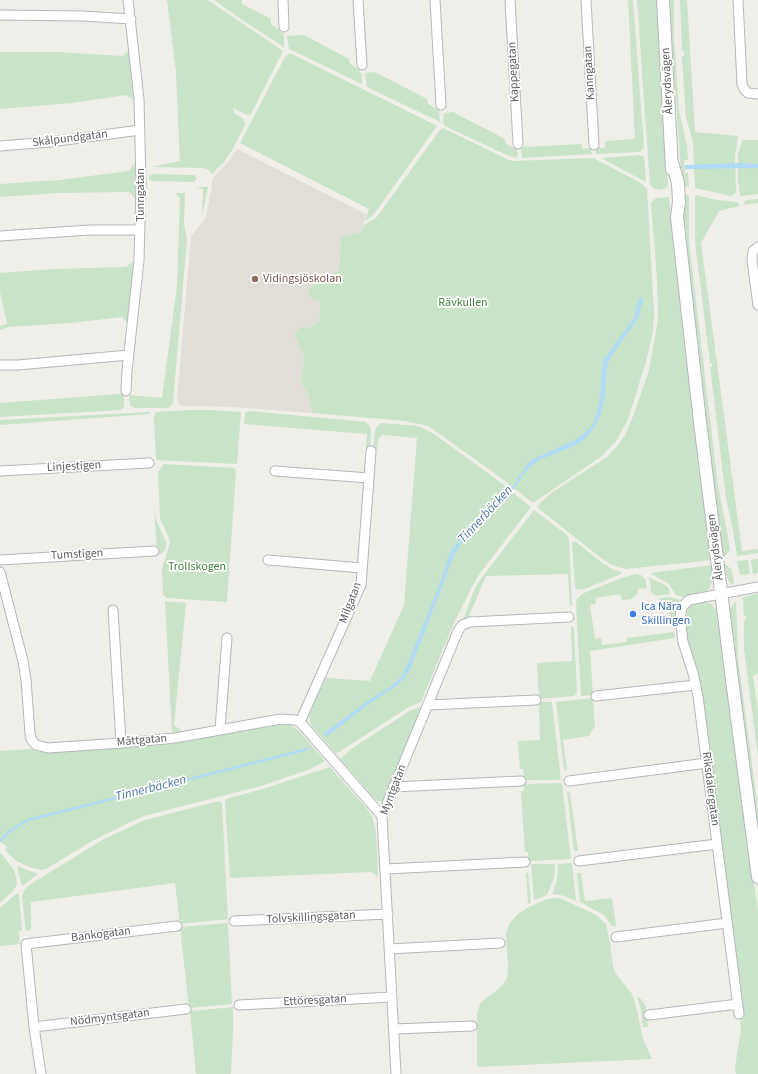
<!DOCTYPE html>
<html>
<head>
<meta charset="utf-8">
<style>
  body { margin:0 }
  canvas { display:block; background:#f0eee8 }
</style>
</head>
<body>
<canvas width="758" height="1074"></canvas>
<script>
const context = document.querySelector('canvas').getContext('2d');
context.lineJoin = 'round';
function fill(path, color) { context.fillStyle = color; context.fill(path, 'evenodd'); }
const poly = rows => new Path2D(rows.map(r => 'M' + r).join(''));
function strokePath(path, color, width, dash) { context.strokeStyle = color; context.lineWidth = width; context.lineCap = dash ? 'butt' : 'round'; context.setLineDash(dash || []); context.stroke(path); }
function drawText(font, color, halo, rows, align = 'center') {
  context.font = font + ' "Source Sans 3",sans-serif'; context.lineWidth = 3.5; context.setLineDash([]); context.textBaseline = 'middle'; context.strokeStyle = halo; context.fillStyle = color; for (const [text, x, y, turn = 0] of rows) {
    context.save(); context.translate(x, y); context.rotate((+turn || 0) * Math.PI / 180); context.textAlign = isNaN(turn) ? turn : align; if (halo) context.strokeText(text, 0, 0); context.fillText(text, 0, 0); context.restore();
  }
}
const education = poly([
  [237,149,366,214,362,232,341,237,339,270,309,288,320,301,319,322,294,335,304,356,301,383,309,396,312,413,233,407,182,406,179,404,177,400,191,236,206,218,213,178,229,161]
]);
const green = poly([
  [167,0,208,0,283,51,251,114,250,115,247,115,233,108,234,113,244,119,245,125,232,150,225,161,212,174,209,170,204,168,152,167,180,161,176,72],
  [214,0,242,0,242,4,271,19,271,24,282,32,284,36,284,47,242,20],
  [628,0,633,0,644,147,640,152,596,154,596,148,605,148,605,141,635,139],
  [637,0,657,0,668,183,666,188,661,190,655,189,650,185],
  [669,0,674,0,674,35,679,110,687,146,688,160,684,160,685,173,688,173,689,186,682,186],
  [680,0,687,0,695,132,738,136,735,156,736,193,731,196,695,188,693,142,686,117,685,104,682,56,684,56,684,51,682,51],
  [304,35,349,59,350,64,359,69,362,75,362,84,289,49,287,36],
  [129,50,133,100,126,95,72,103,0,109,0,52,57,52,123,56],
  [290,53,437,126,377,210,371,217,365,221,369,209,240,143,285,57],
  [375,72,427,99,428,104,439,110,440,122,367,87,365,73],
  [453,112,505,139,506,144,516,149,518,153,517,158,509,156,445,126,443,122,444,113],
  [443,128,509,160,513,161,593,158,641,183,647,189,654,314,653,330,647,358,631,410,627,422,616,441,602,456,533,503,493,472,428,426,405,421,312,413,309,396,301,383,304,356,294,335,300,327,308,328,319,322,320,301,309,297,309,288,339,270,341,237,362,232,364,225,376,218,440,130],
  [742,140,758,140,758,194,742,196,740,195,738,178,738,156],
  [582,144,582,149,591,148,592,154,522,158,521,147],
  [640,155,644,157,646,182,601,158],
  [135,163,135,198,129,192,59,193,0,197,0,184,59,180,129,171],
  [153,174,194,175,197,178,194,182,151,181,149,179,149,176],
  [201,187,208,187,202,216,203,189,196,188],
  [175,193,185,193,184,223,187,239,173,403,170,407,167,408,135,408,130,405,129,395,162,398,177,286,180,198],
  [687,195,689,196,689,242,718,486,727,531,730,550,723,558,685,240,682,196],
  [695,195,717,200,737,202,739,204,739,206,719,211,701,243,742,551,758,549,758,553,737,556,733,530,726,498,710,367,712,367,712,363,710,363,695,241],
  [669,197,712,560,626,569,612,565,601,558,538,508,538,507,541,502,551,493,607,457,618,445,625,435,634,414,649,370,656,331,658,318,657,279,651,204,653,200,657,198],
  [758,199,758,203,743,205,746,200],
  [133,261,131,293,127,323,122,317,71,323,9,327,0,330,0,326,7,324,0,292,0,273,54,269,126,267],
  [120,394,124,394,124,407,120,410,0,417,0,403],
  [189,410,212,410,241,412,237,462,236,464,156,460,154,417,156,412],
  [250,411,366,422,371,428,370,450,366,450,367,434,244,424,245,413],
  [150,412,150,414,0,425,0,420],
  [382,423,418,426,434,434,500,482,531,507,480,573,473,585,454,623,421,702,409,707,336,754,310,724,309,714,326,678,370,681,404,605,417,438,382,435,378,440,377,450,373,450,375,430,379,424],
  [164,464,234,468,236,471,227,602,167,598,163,595,162,569,170,543,169,538,160,519,158,472],
  [154,507,156,519,166,543,165,550,161,554,157,553,157,550],
  [534,510,567,535,569,539,572,605,570,606,568,574,486,576,468,618,463,620,475,588,483,576],
  [575,541,601,562,612,569,621,572,621,574,582,590,576,589,575,586,572,543],
  [758,559,758,573,753,574,751,560],
  [748,560,750,574,740,575,737,561],
  [724,563,732,570,734,585,731,584,727,578],
  [712,565,713,580,709,589,706,591,683,597,676,595,669,584,650,573],
  [636,574,641,575,645,579,647,588,638,589,638,593,632,599,622,600,620,594,595,598,596,604,590,605,595,639,601,638,602,645,627,642,627,638,673,632,675,634,675,638,590,651,593,695,581,696,576,604,577,599,582,594,596,588,625,577],
  [648,577,665,585,669,588,670,594,656,596,651,592,651,586],
  [758,594,758,674,753,675,758,711,758,758,744,649,744,620,746,619,746,616,744,616,743,597],
  [670,597,680,600,676,606,674,619,670,622,664,623,664,620,670,619,668,600,659,600,660,598],
  [165,601,186,603,174,725,183,732,172,733],
  [736,601,738,657,758,810,758,837,730,616,730,609],
  [706,602,711,604,719,613,746,829,758,911,758,1074,736,1074,735,1067,741,1029,740,1019,743,1015,701,687,687,641,684,617,686,612,689,607,693,605],
  [571,627,573,627,574,629,577,693,574,696,539,699,537,663,572,661],
  [593,698,595,726,589,736,563,740,567,770,564,770,556,702],
  [539,702,552,702,561,779,559,780,524,780,523,769,520,769,518,741,540,740],
  [422,706,384,801,377,801,340,759,351,749,402,716,411,710],
  [285,723,295,728,301,733,325,761,308,770,261,786,144,816,124,825,92,841,46,869,41,870,29,867,15,860,5,850,7,847,0,841,0,751,30,749,40,752,121,748,172,742],
  [330,767,368,810,372,816,376,831,378,876,371,872,230,878,225,803,226,799,263,789],
  [562,783,571,858,570,859,528,861,528,852,525,852,521,791,524,791,524,784],
  [567,792,570,792,578,851,574,851],
  [219,801,222,803,228,919,180,924,175,883,31,902,31,930,26,931,22,897,24,891,27,887,34,882,104,839,145,820],
  [1,853,14,870,17,882,16,887,13,891,0,903,0,855],
  [571,863,572,864,576,901,561,895,552,894,557,880,558,864],
  [531,864,553,864,555,865,554,878,547,895,534,900],
  [17,866,38,874,22,886],
  [526,873,528,873,531,902,528,904],
  [577,873,581,873,585,901,612,898,616,926,612,926,604,915,580,902],
  [16,894,19,894,22,930,19,931,20,944,0,946,0,908],
  [556,898,562,899,596,915,606,924,610,942,613,966,616,974,632,994,636,1006,643,1039,652,1059,477,1067,477,1013,481,1002,500,988,507,978,508,966,506,934,510,923,518,914,529,907,547,899],
  [228,923,232,1004,189,1008,180,927],
  [637,996,642,1000,646,1007,648,1027,643,1027,641,1011],
  [233,1007,233,1031,231,1074,196,1074,190,1011]
]);
const water = poly([
  [741,163,758,164,758,168,685,169,685,165],
  [639,298,643,298,643,301,638,318,609,360,607,368,605,395,601,414,595,426,586,438,576,445,539,460,531,466,525,472,509,496,462,542,454,555,415,657,410,669,404,679,395,687,373,701,326,737,324,733,369,700,390,687,400,678,406,668,440,583,448,558,452,549,460,540,509,492,528,463,533,459,577,439,588,430,594,422,599,404,603,360,634,318]
]);
const stream = poly([
  [0,841,10,831,28,820,293,753,307,749]
]);
const street = poly([
  [283,0,284,27],
  [358,0,362,65],
  [435,0,441,105],
  [510,0,518,144],
  [586,0,594,145],
  [738,0,742,84,744,89,748,93,758,94],
  [0,15,83,16,131,19],
  [0,146,50,142,140,130],
  [0,236,90,230,140,230],
  [758,247,753,251,752,261,758,305],
  [0,365,18,365,129,355],
  [126,391,127,371,139,260,141,184,139,99,128,0],
  [0,471,149,463],
  [275,471,369,478],
  [0,560,154,551],
  [268,560,362,568],
  [0,572,23,661,26,680,30,733,31,739,36,745,48,748,121,743,175,738,281,719,295,720,300,722,382,816],
  [113,610,121,743],
  [596,696,695,685],
  [428,705,536,700],
  [300,722,361,585,371,451],
  [220,730,227,638],
  [569,781,707,763],
  [393,787,521,781],
  [579,861,717,844],
  [386,869,525,862],
  [234,921,388,914],
  [616,937,727,923],
  [389,949,500,943],
  [239,1005,392,997],
  [739,1014,698,696,693,673,683,642,680,617,682,607,689,600,758,587],
  [649,1015,738,1004],
  [34,1027,186,1009],
  [394,1029,472,1026],
  [41,1074,34,1027,26,944,177,926],
  [396,1074,382,816,458,631,462,625,470,622,569,617]
]);
const secondary = poly([
  [663,0,672,169],
  [672,162,678,183,679,202,677,217,700,422,732,680,758,877]
]);
const markers = [
  [255,279,4,"#8d6e63"],
  [633,614,4,"#3f7fe0"]
];
const streetNames = [
  ["Kappegatan",514,72,-93],
  ["Kanngatan",590,73,-93],
  ["Ålerydsvägen",668,81,-93],
  ["Skålpundgatan",70,139,-7],
  ["Tunngatan",141,195,-90],
  ["Linjestigen",74,467,-3],
  ["Ålerydsvägen",716,547,-97],
  ["Tumstigen",77,555,-3],
  ["Milgatan",351,603,-69],
  ["Måttgatan",142,741,-5],
  ["Riksdalergatan",710,789,83],
  ["Myntgatan",394,790,-69],
  ["Tolvskillingsgatan",311,918,-3],
  ["Bankogatan",101,935,-7],
  ["Ettöresgatan",315,1001,-3],
  ["Nödmyntsgatan",110,1018,-7]
];
const educationNames = [
  ["Vidingsjöskolan",263,279]
];
const parkNames = [
  ["Rävkullen",463,303],
  ["Trollskogen",197,567]
];
const shopNames = [
  ["Ica Nära",641,607],
  ["Skillingen",641,621]
];
const waterNames = [
  ["Tinnerbäcken",486,515,-47],
  ["Tinnerbäcken",151,789,-14]
];
fill(education, '#e2dfd9');
fill(green, '#c9e4c8');
fill(water, '#b2dbf6');
strokePath(stream, '#b2dbf6', 2.5);
strokePath(street, '#b5b8bb', 11);
strokePath(secondary, '#b4b7bb', 14);
strokePath(street, '#fff', 9);
strokePath(secondary, '#fff', 12);
for (const [x, y, r, color] of markers) { const dot = new Path2D(); dot.arc(x, y, r, 0, 2 * Math.PI); context.fillStyle = color; context.fill(dot); strokePath(dot, '#fff', 1.5); }
drawText('12px', '#5f6366', '#fff', streetNames);
drawText('12px', '#785e54', '#fff', educationNames, 'left');
drawText('12px', '#418441', '#fff', parkNames);
drawText('12px', '#366cbe', '#fff', shopNames, 'left');
drawText('italic 13px', '#4c789f', '#fff', waterNames);
</script>
</body>
</html>
